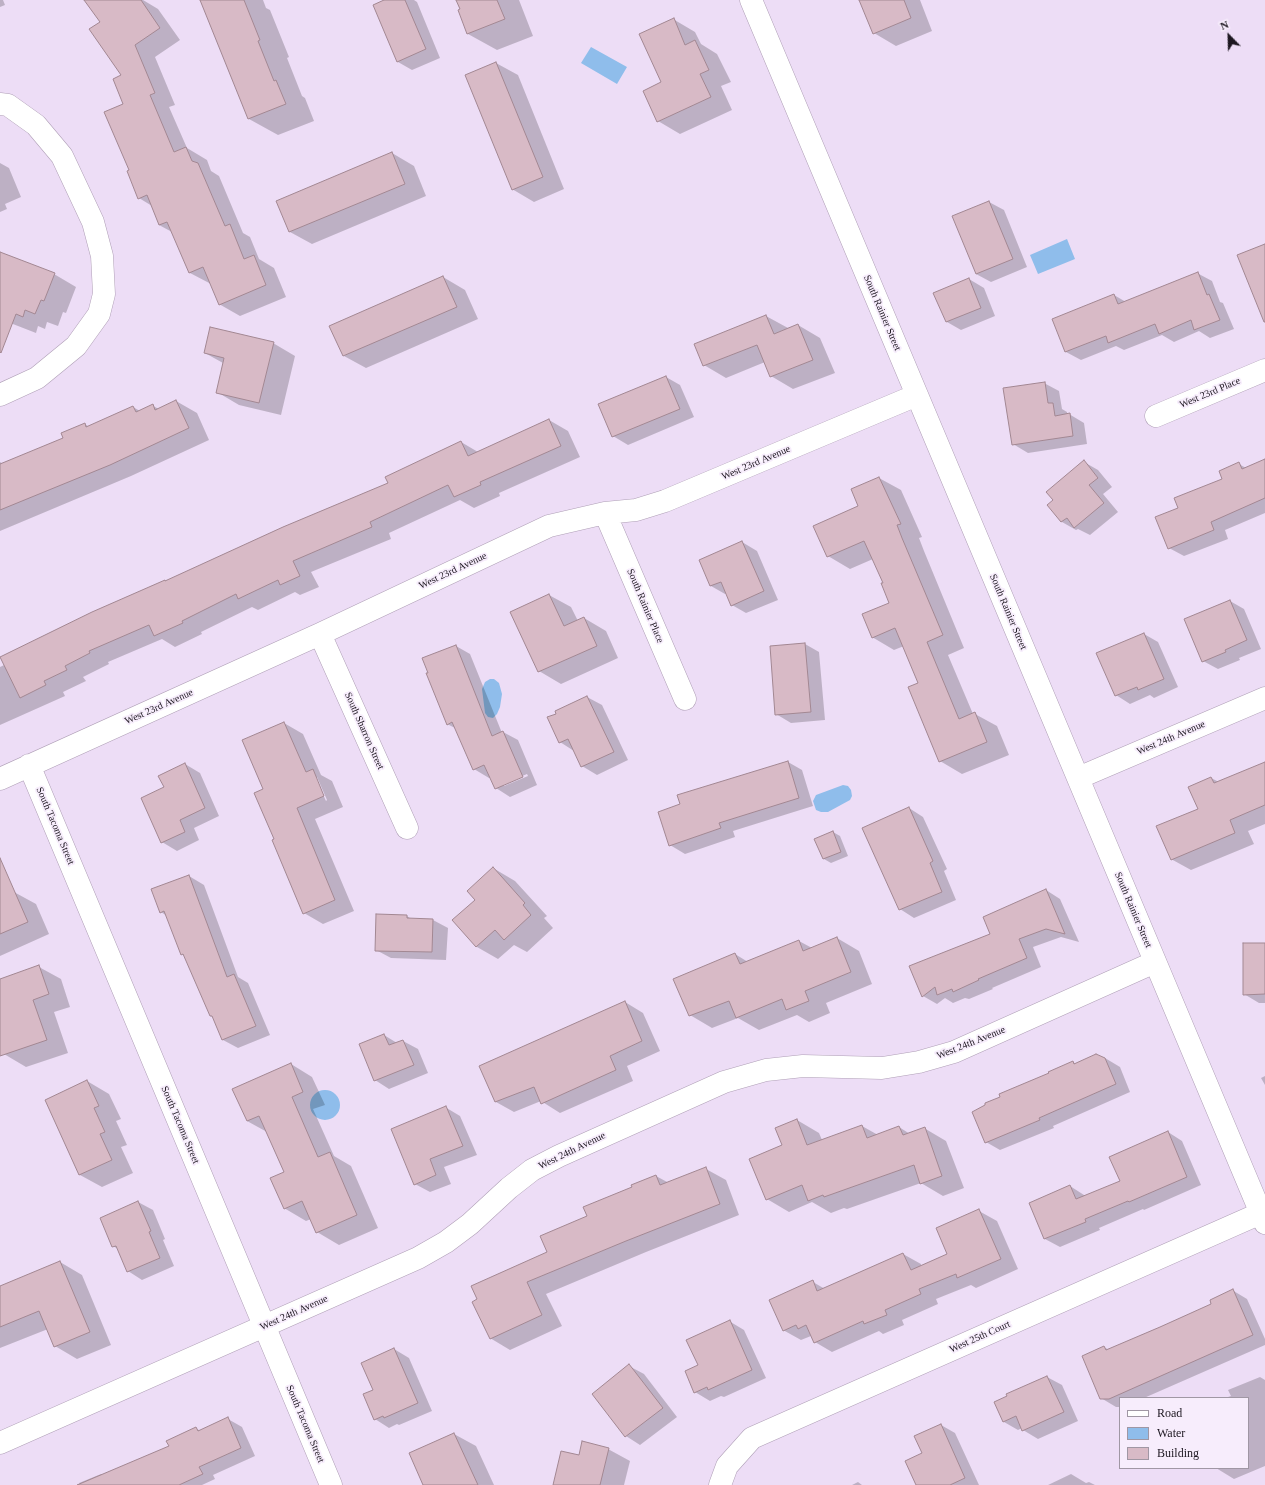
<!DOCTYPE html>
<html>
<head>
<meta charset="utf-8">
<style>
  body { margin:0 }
  #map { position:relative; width:1265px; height:1485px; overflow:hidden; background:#edddf6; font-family:Georgia,serif }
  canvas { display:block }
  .legend { position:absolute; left:1119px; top:1397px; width:130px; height:72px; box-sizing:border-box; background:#f7edfc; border:1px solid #a097a4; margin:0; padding:5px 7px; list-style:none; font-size:12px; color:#1d1720 }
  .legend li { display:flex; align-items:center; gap:8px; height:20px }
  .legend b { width:20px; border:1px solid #a097a4 }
  .north { position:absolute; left:1209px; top:16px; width:40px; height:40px; -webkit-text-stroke:3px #f7edfc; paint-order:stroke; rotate:337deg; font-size:11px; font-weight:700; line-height:16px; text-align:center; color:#1d1720 }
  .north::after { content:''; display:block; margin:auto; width:14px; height:18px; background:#1d1720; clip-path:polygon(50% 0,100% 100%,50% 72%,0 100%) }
</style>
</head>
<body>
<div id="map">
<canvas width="1265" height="1485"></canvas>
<ul class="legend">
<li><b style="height:5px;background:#fff"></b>Road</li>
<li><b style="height:11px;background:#8fbdeb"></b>Water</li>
<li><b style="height:11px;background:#d8bac6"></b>Building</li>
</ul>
<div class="north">N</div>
</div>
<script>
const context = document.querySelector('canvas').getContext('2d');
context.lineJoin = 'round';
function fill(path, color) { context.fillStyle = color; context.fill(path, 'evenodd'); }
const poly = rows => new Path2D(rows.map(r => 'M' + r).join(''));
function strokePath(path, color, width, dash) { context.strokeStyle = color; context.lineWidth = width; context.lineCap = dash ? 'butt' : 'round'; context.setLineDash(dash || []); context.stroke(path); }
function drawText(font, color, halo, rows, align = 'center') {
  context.font = font + ' Georgia,serif'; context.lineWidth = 3.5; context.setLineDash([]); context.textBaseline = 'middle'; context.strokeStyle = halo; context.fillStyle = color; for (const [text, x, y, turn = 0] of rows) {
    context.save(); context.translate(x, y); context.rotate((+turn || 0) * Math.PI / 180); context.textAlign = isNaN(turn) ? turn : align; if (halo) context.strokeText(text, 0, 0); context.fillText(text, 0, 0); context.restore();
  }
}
const water = poly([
  [591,47,627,67,617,84,581,63],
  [1067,239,1075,259,1038,274,1030,255],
  [490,679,494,679,499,683,502,694,500,707,497,714,493,718,488,717,485,713,482,689,485,682],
  [843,785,848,786,851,790,852,796,850,800,828,812,821,812,816,810,813,801,816,795],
  '310 1105a15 15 0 1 1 30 0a15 15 0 1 1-30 0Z'
]);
const shadow = poly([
  [0,0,3,0,5,5,0,7],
  [87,0,143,0,158,9,180,40,155,57,175,105,169,107,187,148,207,160,211,171,219,176,243,233,250,237,259,259,274,268,286,297,240,316,219,304,211,284,190,273,172,232,159,225,152,206,139,198,124,104,123,76,101,22],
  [201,0,263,0,266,8,270,10,289,57,287,58,302,96,305,98,314,121,278,135,249,119],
  [386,0,414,0,417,2,440,58,412,70,398,62],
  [457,0,519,0,533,36,497,50,468,34],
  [860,0,920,0,932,31,896,46,874,33],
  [673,19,695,32,701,44,717,54,731,82,721,86,732,110,680,134,658,121,662,82],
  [496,63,518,75,564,189,534,202,512,189],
  [392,153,414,166,426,196,312,244,290,232],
  [0,163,9,168,21,197,5,204,7,209,0,212],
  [989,202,1004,210,1027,267,991,282,976,274],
  [0,253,54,274,76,287,66,313,63,312,58,326,47,322,45,329,38,326,36,333,0,319],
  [1197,273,1212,281,1220,302,1223,303,1234,329,1210,338,1199,331,1174,342,1162,335,1124,350,1116,346,1081,360,1066,352,1053,320,1114,295,1126,302],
  [443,277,465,290,478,319,366,368,344,356],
  [969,279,984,288,995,316,961,330,947,322],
  [766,316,788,328,798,325,820,338,835,373,793,389,771,376,765,362,726,378,704,365],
  [273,343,295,356,281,415,239,405,217,392,223,363,205,353],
  [666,377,680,385,694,417,628,445,613,436],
  [1044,383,1059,391,1062,409,1067,412,1067,415,1069,414,1084,423,1087,444,1028,453,1013,444],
  [176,401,197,413,209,440,131,476,0,531,0,462,3,464,64,438,85,424,89,427,133,407,140,411,153,406,159,409],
  [549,420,568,431,580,457,499,493,500,496,474,508,460,500,389,533,391,539,311,572,319,587,300,595,295,592,258,610,252,607,201,632,202,634,175,647,162,639,108,662,109,664,83,677,86,681,63,692,65,696,0,725,0,667,389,483,461,442,478,452],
  [1265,460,1265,513,1225,530,1228,539,1184,556,1169,548,1179,508,1223,479,1239,464,1246,468],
  [1084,462,1098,470,1112,487,1103,494,1118,512,1090,535,1078,529,1076,530,1062,522,1048,505,1054,500],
  [879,478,901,490,922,537,919,538,924,551,964,648,948,655,973,714,975,714,997,726,1009,755,962,774,940,761,919,683,904,646,894,650,872,637,891,603,884,583,873,559,850,569,828,556,859,506],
  [742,542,757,551,778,600,746,613,732,605,727,593,725,594,711,586],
  [549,595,571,607,578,621,584,618,606,631,618,658,561,684,539,671,512,612],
  [1230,601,1244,609,1261,649,1239,658,1240,660,1218,669,1203,661],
  [1144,634,1158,642,1178,687,1154,698,1150,695,1130,704,1116,695],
  [805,644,819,652,825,720,791,723,776,714],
  [456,646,470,654,502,733,503,732,518,740,537,785,510,797,496,788,491,777,489,778,474,769,457,729,447,724],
  [527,774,528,776,504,786,504,784],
  [587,697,602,705,628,760,597,775,582,766,574,751,560,742,556,711],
  [284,723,303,734,321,775,332,781,343,807,315,819,354,911,323,924,304,913,276,840,264,789],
  [315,777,317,777,327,800,326,801],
  [788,762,802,770,813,806,733,831,735,837,685,854,670,845],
  [1265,763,1265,824,1248,831,1254,844,1191,870,1171,859,1199,810,1211,778,1219,782],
  [185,764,200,773,219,816,194,828,199,840,177,851,162,842,165,788],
  [909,808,923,817,947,869,944,871,956,900,914,918,900,909],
  [833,832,840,836,848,856,831,863,824,859,816,839],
  [493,868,515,881,547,916,544,918,553,928,527,952,514,945,498,959,477,947,453,920,476,900],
  [189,876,204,885,238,977,248,983,270,1035,238,1048,223,1040,213,1017,211,1016,185,956,182,954,167,916,161,912],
  [0,879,14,892,36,904,49,934,0,956],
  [1046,890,1060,899,1079,942,1061,937,1033,947,1041,967,992,988,993,989,969,999,965,998,953,1003,945,998,937,1004,923,996,991,934],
  [407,916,411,919,433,920,448,928,446,960,391,958,376,950],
  [837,938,859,951,872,984,826,1003,830,1013,809,1022,797,1015,759,1030,738,1018,712,1028,690,1015,735,954,748,962,799,941,812,948],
  [1265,944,1265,1003,1259,1003,1244,994],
  [39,967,61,979,70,1007,54,1012,68,1053,26,1067,4,1054,0,1041,0,981],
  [625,1002,643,1013,660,1051,627,1066,633,1081,560,1113,541,1101,514,1112,496,1102],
  [384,1035,397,1043,403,1041,418,1049,428,1073,389,1089,375,1080],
  [1105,1058,1120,1067,1130,1092,1053,1126,1054,1128,1000,1150,986,1142,1050,1074,1073,1062,1076,1064],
  [291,1064,312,1077,325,1105,313,1109,334,1156,351,1166,378,1228,339,1245,317,1232,311,1219,306,1221,284,1208,285,1172,267,1132,247,1121],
  [1265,1076,1265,1085,1261,1078],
  [87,1081,109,1094,121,1119,116,1121,127,1145,121,1147,133,1173,102,1187,80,1175,46,1100],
  [445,1107,460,1116,477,1155,444,1167,451,1184,430,1192,415,1184],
  [797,1120,819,1133,822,1140,862,1126,878,1135,899,1127,910,1134,924,1128,946,1141,964,1188,943,1196,921,1183,847,1209,844,1208,831,1213,812,1202,789,1212,767,1199,783,1146],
  [1168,1132,1182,1141,1201,1185,1144,1210,1143,1209,1099,1228,1100,1230,1060,1247,1045,1239,1030,1204,1070,1186,1084,1195,1085,1197,1121,1181],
  [706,1169,726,1180,739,1215,646,1252,546,1294,562,1326,510,1350,490,1338,473,1302,548,1252,633,1188,656,1176,669,1183],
  [138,1202,153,1210,165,1239,163,1240,174,1266,142,1280,128,1271,118,1249,113,1246],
  [979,1211,997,1221,1018,1269,976,1288,971,1285,936,1299,938,1304,902,1320,904,1325,883,1334,879,1331,832,1352,815,1342,811,1336,801,1340,783,1330,813,1282,825,1289,903,1254,921,1264,921,1266,948,1255],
  [60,1262,82,1275,111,1345,77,1359,55,1346,48,1329,0,1348,0,1287],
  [1232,1290,1247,1299,1265,1339,1265,1345,1144,1398,1120,1398,1120,1407,1116,1407,1101,1398,1104,1347,1109,1350,1213,1304],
  [729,1321,744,1330,766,1378,724,1397,721,1396,710,1401,695,1392,699,1366],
  [394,1349,409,1358,432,1411,399,1425,397,1424,389,1428,375,1419,374,1390],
  [629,1366,644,1374,677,1417,640,1445,626,1436],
  [1047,1377,1062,1385,1078,1421,1038,1439,1023,1430,1022,1428,1018,1430,1004,1422],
  [1260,1377,1265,1380,1265,1466,1234,1479,1216,1468,1248,1468,1248,1398,1225,1398,1231,1396,1228,1390],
  [228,1419,242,1427,255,1456,213,1475,215,1479,202,1485,80,1485,79,1483,101,1474,103,1475,170,1447,196,1428,200,1431],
  [941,1425,955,1433,979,1485,917,1485,923,1454],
  [454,1434,476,1446,494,1485,422,1485,424,1484,410,1454],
  [608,1449,630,1461,624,1485,554,1485,580,1456],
  [1071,1474,1086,1483,1089,1482,1095,1485,1048,1485],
  [858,1482,862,1485,852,1485]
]);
const building = poly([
  [84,0,141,0,160,28,135,45,155,93,150,95,174,152,186,147,192,161,198,163,225,226,230,224,244,259,254,255,266,285,219,305,203,267,189,273,167,222,159,225,147,195,138,199,127,171,129,170,104,112,123,104,113,79,121,75,89,29,100,22,84,0],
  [200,0,244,0,260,40,258,41,274,81,276,80,286,104,248,119,200,0],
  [384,0,405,0,426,49,397,62,373,5,384,0],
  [456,0,497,0,505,19,467,34,458,10,460,9,456,0],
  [859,0,904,0,911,18,873,34,859,0],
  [674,18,685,45,695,40,709,70,700,74,711,97,657,122,643,91,661,82,639,34,674,18],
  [496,62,543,177,512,190,465,75,496,62],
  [392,152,405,184,289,232,276,201,392,152],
  [989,201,1013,259,976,274,952,216,989,201],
  [1265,244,1265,322,1264,322,1237,255,1265,244],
  [0,252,55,273,44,301,41,300,35,314,25,310,23,317,16,314,1,353,0,352,0,252],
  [1198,272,1207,295,1209,294,1220,320,1194,330,1191,320,1159,334,1155,324,1108,343,1106,336,1065,352,1052,319,1114,294,1118,304,1198,272],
  [443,276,457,307,343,356,329,326,443,276],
  [969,278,981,308,946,322,933,293,969,278],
  [766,315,774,334,798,324,813,360,770,377,757,345,703,366,694,344,766,315],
  [210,327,274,342,259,403,216,393,224,358,204,353,210,327],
  [666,376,680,409,612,437,598,404,666,376],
  [1045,382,1048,403,1053,403,1055,416,1070,413,1073,436,1012,445,1003,388,1045,382],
  [176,400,189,428,110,465,0,510,0,464,63,438,61,433,85,423,86,427,133,406,136,412,153,404,155,410,176,400],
  [549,419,561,446,480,482,481,485,454,497,448,485,370,522,372,527,293,561,300,576,280,585,278,580,238,599,236,594,182,621,183,623,154,636,149,625,89,651,90,653,65,666,67,670,44,681,46,685,20,698,0,657,92,612,165,580,165,581,283,527,388,483,385,477,461,441,468,456,549,419],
  [1265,459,1265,498,1211,522,1214,530,1168,549,1155,517,1178,508,1174,498,1222,479,1219,471,1239,462,1242,469,1265,459],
  [1084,460,1098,478,1089,485,1104,503,1074,528,1067,518,1061,522,1047,505,1053,500,1046,492,1084,460],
  [879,477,901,524,897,525,902,538,943,635,927,642,959,719,975,712,987,742,939,762,908,687,918,683,895,628,872,638,862,614,889,603,881,583,883,583,864,541,827,557,813,526,858,506,851,489,879,477],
  [742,541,764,591,731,606,721,582,710,586,699,560,742,541],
  [549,594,564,626,584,617,597,646,538,672,510,612,549,594],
  [1230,600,1247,640,1225,650,1226,652,1202,662,1184,619,1230,600],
  [1144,633,1164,679,1138,690,1137,687,1115,696,1096,653,1144,633],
  [805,643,811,712,775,715,770,646,805,643],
  [456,645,492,736,503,731,523,777,495,789,484,765,473,770,452,722,447,725,426,673,428,673,422,658,456,645],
  [587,696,614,752,581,767,568,739,559,743,547,717,556,714,555,711,587,696],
  [284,722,306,772,313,769,324,796,297,808,335,900,303,914,272,840,274,839,254,793,263,789,242,740,284,722],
  [788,761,799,798,719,823,721,828,669,846,658,812,680,804,677,795,788,761],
  [1265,762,1265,805,1230,820,1235,833,1171,860,1156,826,1198,809,1188,787,1211,777,1214,783,1265,762],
  [185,763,205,808,180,820,185,832,161,843,141,798,164,787,158,776,185,763],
  [909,807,933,861,930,863,942,892,899,910,862,828,909,807],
  [833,831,841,852,823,859,814,839,833,831],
  [0,858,28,922,0,934,0,858],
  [493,867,525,903,523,905,531,915,504,940,495,930,476,947,452,920,475,900,467,891,493,867],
  [189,875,227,977,234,974,256,1026,222,1040,212,1016,210,1016,183,954,181,955,164,911,160,913,151,889,189,875],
  [1046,889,1065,934,1046,929,1019,939,1027,958,978,979,979,980,953,992,952,989,937,995,935,987,922,997,909,966,990,934,983,917,1046,889],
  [376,914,407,915,407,918,433,919,432,952,375,951,376,914],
  [837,937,851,972,805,991,809,1001,786,1010,782,999,736,1018,729,1001,689,1016,673,979,735,953,740,964,799,940,803,951,837,937],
  [1243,943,1265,943,1265,994,1243,995,1243,943],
  [39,965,49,994,33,1000,47,1040,0,1056,0,979,39,965],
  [625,1001,642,1041,610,1056,616,1070,541,1104,534,1087,495,1102,479,1066,625,1001],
  [384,1034,389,1045,403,1040,414,1065,374,1081,359,1044,384,1034],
  [1096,1054,1105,1058,1116,1084,1039,1118,1040,1120,985,1143,972,1112,985,1105,985,1103,1000,1097,999,1094,1049,1073,1048,1072,1073,1061,1074,1064,1096,1054],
  [291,1063,303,1092,292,1097,318,1157,330,1152,357,1215,316,1233,302,1201,284,1209,270,1178,284,1172,259,1116,247,1121,232,1089,291,1063],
  [87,1080,99,1106,94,1108,105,1132,100,1134,112,1160,79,1175,45,1100,87,1080],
  [446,1106,463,1146,430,1159,436,1175,414,1185,391,1129,446,1106],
  [797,1119,807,1145,862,1125,867,1138,899,1126,903,1135,925,1127,942,1176,920,1184,914,1165,824,1197,823,1195,808,1201,802,1185,766,1200,749,1159,782,1145,775,1128,797,1119],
  [1168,1131,1187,1177,1129,1202,1128,1201,1085,1219,1086,1222,1044,1239,1029,1203,1070,1185,1076,1199,1120,1181,1109,1157,1168,1131],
  [706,1167,720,1204,626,1241,527,1282,542,1315,490,1339,472,1302,477,1299,471,1286,547,1252,540,1236,587,1216,583,1207,632,1187,631,1185,656,1175,660,1185,706,1167],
  [138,1201,151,1231,149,1232,160,1258,127,1272,116,1246,112,1247,100,1218,138,1201],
  [979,1209,1001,1259,957,1278,956,1274,919,1289,921,1294,885,1310,887,1315,864,1324,863,1321,814,1343,806,1325,798,1329,796,1325,783,1331,769,1300,813,1280,817,1291,903,1253,911,1270,947,1254,936,1228,979,1209],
  [60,1261,90,1332,54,1347,39,1311,0,1327,0,1286,60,1261],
  [1233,1289,1253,1335,1109,1399,1100,1399,1082,1356,1104,1346,1106,1350,1160,1327,1211,1304,1210,1300,1233,1289],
  [730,1320,752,1370,708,1390,707,1387,694,1393,685,1371,698,1365,686,1340,730,1320],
  [394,1348,418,1403,384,1418,383,1416,374,1420,363,1394,373,1390,361,1363,394,1348],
  [629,1364,663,1408,625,1437,592,1394,629,1364],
  [1047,1376,1064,1412,1022,1431,1016,1416,1003,1422,994,1402,1007,1396,1006,1394,1047,1376],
  [228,1417,241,1448,199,1467,203,1474,179,1485,77,1485,169,1446,166,1441,196,1427,198,1431,228,1417],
  [941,1424,965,1478,950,1485,916,1485,905,1461,922,1453,914,1436,941,1424],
  [454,1433,478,1485,423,1485,409,1453,454,1433],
  [582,1441,609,1448,600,1485,553,1485,561,1451,579,1455,582,1441]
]);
const minor = poly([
  [751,0,1265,1223],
  [0,104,8,105,36,125,62,156,93,222,102,256,104,294,99,314,76,346,37,378,0,395],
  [1156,416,1265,370],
  [605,513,685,699],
  [320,634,407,828],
  [29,765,331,1485],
  [1078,778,1265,698],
  [0,779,320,634,549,526,605,513,636,510,665,501,917,395],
  [0,1443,418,1258,446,1242,470,1224,509,1188,532,1170,559,1156,724,1082,766,1070,803,1066,882,1068,919,1062,954,1052,1155,962],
  [720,1485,727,1466,752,1438,1261,1213]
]);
const streetNames = [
  ["South Rainier Street",882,313,67],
  ["West 23rd Place",1210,393,-23],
  ["West 23rd Avenue",756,463,-23],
  ["West 23rd Avenue",453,571,-25],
  ["South Rainier Place",645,606,67],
  ["South Rainier Street",1008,612,67],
  ["West 23rd Avenue",159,707,-24],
  ["South Sharron Street",364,731,66],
  ["West 24th Avenue",1171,738,-23],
  ["South Tacoma Street",55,826,67],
  ["South Rainier Street",1133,910,67],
  ["West 24th Avenue",971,1043,-22],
  ["South Tacoma Street",180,1125,67],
  ["West 24th Avenue",572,1151,-26],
  ["West 24th Avenue",294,1313,-24],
  ["West 25th Court",980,1337,-24],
  ["South Tacoma Street",305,1424,67]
];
fill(water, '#8fbdeb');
fill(shadow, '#0003');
fill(building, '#d8bac6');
strokePath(building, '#a28792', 1);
strokePath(minor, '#af9fb6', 23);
strokePath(minor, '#fff', 22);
drawText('10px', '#1d1720', '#f7edfc', streetNames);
</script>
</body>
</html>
